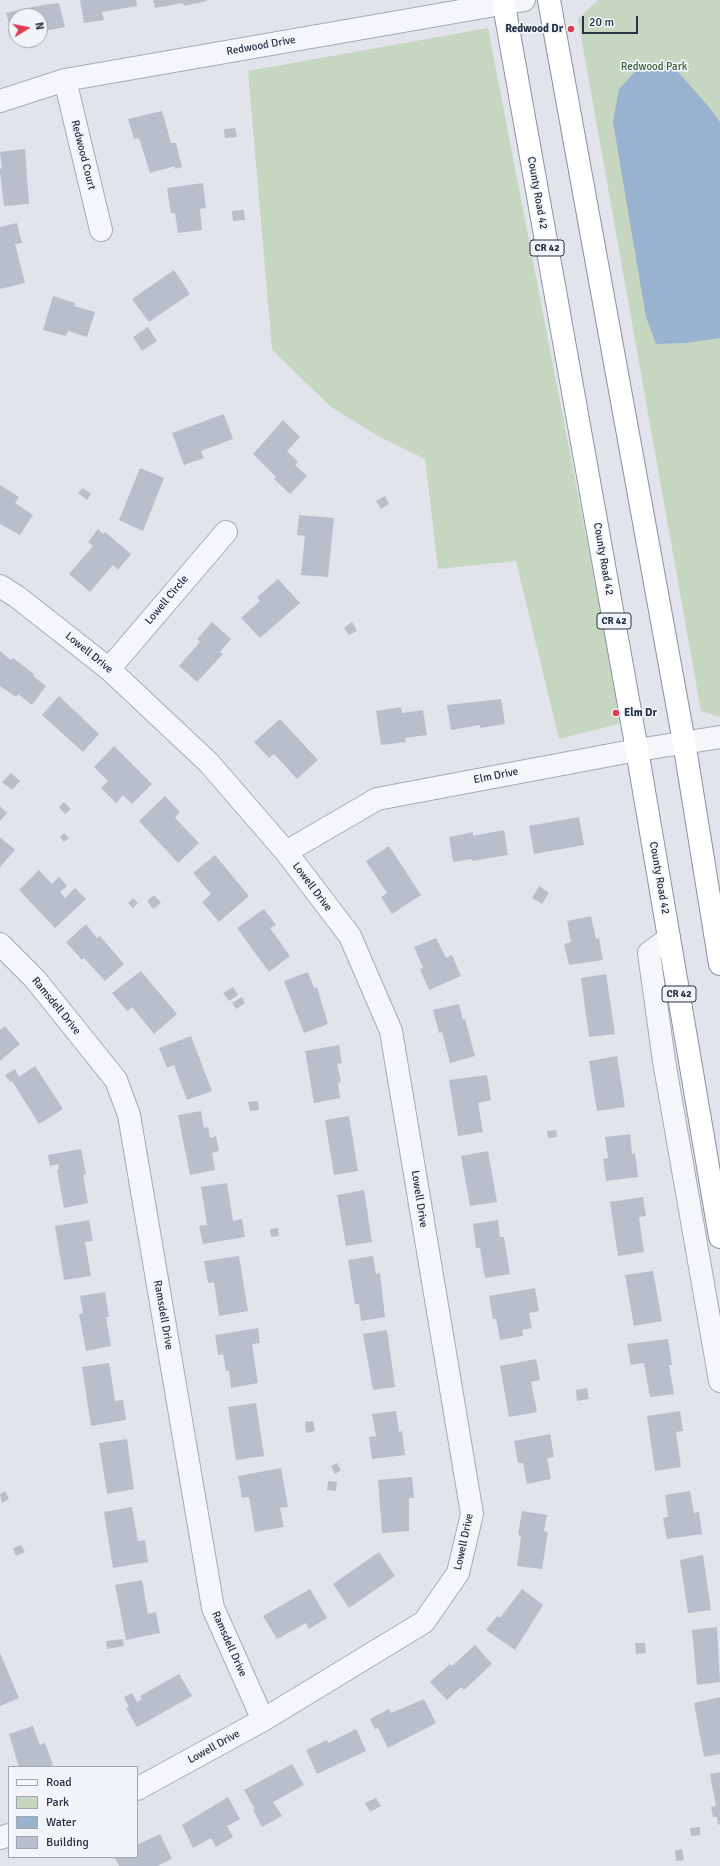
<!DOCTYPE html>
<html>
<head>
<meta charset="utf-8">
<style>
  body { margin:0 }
  #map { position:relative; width:720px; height:1866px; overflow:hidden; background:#e1e5eb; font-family:Signika,sans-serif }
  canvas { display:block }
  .legend { position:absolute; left:8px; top:1766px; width:130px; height:92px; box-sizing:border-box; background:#f1f4f8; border:1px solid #a0a6b0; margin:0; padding:5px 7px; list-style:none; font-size:12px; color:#273145 }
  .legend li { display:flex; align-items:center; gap:8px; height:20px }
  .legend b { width:20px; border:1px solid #a0a6b0 }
  .north { position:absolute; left:8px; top:8px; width:40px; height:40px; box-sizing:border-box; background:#f1f4f8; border:1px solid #a0a6b0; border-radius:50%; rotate:80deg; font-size:11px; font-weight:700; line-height:16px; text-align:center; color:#273145 }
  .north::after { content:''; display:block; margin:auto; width:14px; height:18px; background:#dc3a4f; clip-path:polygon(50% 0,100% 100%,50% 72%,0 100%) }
  .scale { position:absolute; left:582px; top:16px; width:56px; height:18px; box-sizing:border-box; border:2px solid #273145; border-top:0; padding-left:5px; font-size:12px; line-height:14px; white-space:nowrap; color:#273145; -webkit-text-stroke:3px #f1f4f8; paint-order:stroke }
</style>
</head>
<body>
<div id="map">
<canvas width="720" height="1866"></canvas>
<ul class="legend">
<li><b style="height:5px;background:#f4f6f9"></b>Road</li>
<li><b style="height:11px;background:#c6d6c1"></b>Park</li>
<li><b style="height:11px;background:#98b2cf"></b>Water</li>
<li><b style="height:11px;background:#b8beca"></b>Building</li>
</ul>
<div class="north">N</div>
<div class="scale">20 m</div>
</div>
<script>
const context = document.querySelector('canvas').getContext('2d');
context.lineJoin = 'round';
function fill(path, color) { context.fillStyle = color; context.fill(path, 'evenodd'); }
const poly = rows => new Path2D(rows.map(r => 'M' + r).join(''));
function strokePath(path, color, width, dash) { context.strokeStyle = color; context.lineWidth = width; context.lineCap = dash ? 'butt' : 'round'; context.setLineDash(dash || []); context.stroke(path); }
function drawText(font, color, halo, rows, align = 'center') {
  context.font = font + ' Signika,sans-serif'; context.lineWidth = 3.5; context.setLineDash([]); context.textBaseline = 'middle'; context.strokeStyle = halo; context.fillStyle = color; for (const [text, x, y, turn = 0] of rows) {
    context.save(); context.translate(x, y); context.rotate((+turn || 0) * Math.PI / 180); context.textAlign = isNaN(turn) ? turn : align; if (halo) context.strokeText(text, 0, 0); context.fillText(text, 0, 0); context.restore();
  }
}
const green = poly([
  [598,0,720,0,720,717,701,711,578,19],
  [488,28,622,723,559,739,516,561,438,569,425,459,378,436,331,407,272,350,248,71]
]);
const water = poly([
  [643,63,672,65,708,106,720,122,720,338,685,343,656,344,646,317,613,122,619,89]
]);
const building = poly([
  [80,0,136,0,137,6,102,12,104,20,84,23],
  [153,0,207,0,207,1,184,6,183,3,155,8],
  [59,3,65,27,40,32,40,16,16,16,16,37,13,38,6,13,42,5],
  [162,111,171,143,176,143,182,167,175,169,175,166,150,173,139,138,134,139,128,119],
  [235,128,237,137,225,138,224,129],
  [25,149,29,204,4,206,0,172,0,169,2,168,0,152],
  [203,183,206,208,200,209,202,230,178,233,175,213,171,213,167,188],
  [244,210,245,220,233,221,232,211],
  [17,223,22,243,15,244,25,283,0,289,0,227],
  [174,270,190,294,149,322,132,299],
  [53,296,75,303,74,306,95,312,87,337,68,331,66,336,43,330],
  [148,327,157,341,142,351,133,337],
  [224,414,233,439,201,451,204,458,184,465,172,433],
  [283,420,300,437,287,451,298,462,295,465,307,476,290,494,274,479,276,477,253,454],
  [140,468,164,478,143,531,119,520],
  [0,485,19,497,15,503,33,515,20,535,0,524],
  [83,488,91,494,87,500,78,493],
  [385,496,389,504,381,509,376,501],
  [299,515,334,518,328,577,301,575,305,536,297,535],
  [98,529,103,534,105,532,131,554,118,570,113,565,90,592,69,574,93,546,88,542],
  [278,579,300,603,260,638,241,618,260,601,257,597],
  [212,622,231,639,220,652,223,654,197,682,179,666,200,642,197,639],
  [352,622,357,631,349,635,344,628],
  [0,651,11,660,13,658,34,674,33,676,46,686,32,705,18,694,16,697,0,686],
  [59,696,99,734,83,752,42,715],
  [501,699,505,724,480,728,480,725,451,730,447,705],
  [401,707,402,713,423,710,427,735,405,738,406,742,381,745,376,711],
  [280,719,318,760,297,779,274,754,269,758,254,742],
  [114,746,152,784,132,804,123,795,116,803,101,788,108,781,94,767],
  [11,773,20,781,12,790,2,782],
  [165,796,180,812,175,818,199,843,178,863,139,821],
  [64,802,71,809,65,814,59,807],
  [0,806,7,813,0,821],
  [579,817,584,845,534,854,529,826],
  [504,830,508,855,472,861,472,859,453,862,449,837,473,832,473,836],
  [64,833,69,838,64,842,60,837],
  [0,837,15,850,0,867],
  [389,846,421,895,392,914,381,897,387,893,366,861],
  [215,855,249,896,219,922,202,902,211,894,193,873],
  [39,870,52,884,59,877,67,886,60,892,65,898,75,888,86,899,55,928,19,890],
  [539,886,549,893,542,904,532,898],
  [154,895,161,903,153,909,147,901],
  [133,898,138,903,133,908,128,903],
  [264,909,276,925,270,928,290,956,269,972,237,928],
  [591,916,596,939,599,938,603,960,569,965,564,944,571,942,567,921],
  [86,924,97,938,100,936,124,964,105,981,84,958,82,960,66,942],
  [436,938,446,958,452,955,461,976,429,990,420,969,423,968,414,947],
  [141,971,177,1014,154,1034,132,1007,127,1011,112,993],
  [308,972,314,988,317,987,328,1024,304,1033,284,981],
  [606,974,615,1034,589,1037,581,978],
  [233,987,238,995,229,1001,223,993],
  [242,997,245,1003,236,1009,232,1003],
  [459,1004,463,1020,465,1019,475,1056,450,1063,442,1032,439,1033,433,1010],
  [5,1026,20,1044,0,1061,0,1030],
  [191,1036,212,1091,187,1100,174,1065,167,1068,159,1048],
  [339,1045,342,1063,337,1064,341,1082,338,1083,340,1098,314,1103,305,1051],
  [617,1056,625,1107,597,1111,589,1061],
  [35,1066,63,1109,39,1124,12,1081,10,1082,5,1075,15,1069,19,1077],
  [487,1075,491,1100,478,1103,483,1132,458,1136,449,1080],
  [258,1101,259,1110,250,1111,248,1102],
  [201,1111,204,1128,208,1127,210,1138,216,1136,219,1151,212,1153,215,1170,190,1175,178,1115],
  [349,1116,358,1171,334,1175,325,1120],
  [556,1130,557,1137,548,1138,547,1131],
  [630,1134,632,1154,635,1153,638,1177,606,1181,603,1159,608,1158,605,1137],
  [81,1149,86,1174,83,1175,88,1203,64,1208,57,1170,59,1169,58,1164,50,1166,48,1155],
  [488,1151,497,1202,470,1206,461,1156],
  [227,1183,233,1221,242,1219,245,1237,203,1244,199,1226,207,1225,201,1187],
  [364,1190,372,1242,346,1246,337,1195],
  [643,1197,646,1216,639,1217,644,1252,618,1256,610,1202],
  [89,1220,93,1241,85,1242,91,1276,64,1280,55,1226],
  [498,1220,500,1237,504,1237,510,1274,485,1278,480,1248,476,1248,473,1224],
  [278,1228,279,1236,271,1237,270,1229],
  [239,1256,248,1311,219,1316,214,1282,208,1283,204,1261],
  [373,1256,376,1274,380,1273,385,1317,361,1321,359,1304,355,1304,348,1260],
  [653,1271,662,1321,634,1326,625,1275],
  [535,1288,539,1311,529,1313,532,1328,522,1330,523,1336,500,1340,496,1319,493,1319,489,1296],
  [105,1292,109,1317,106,1317,111,1346,86,1351,79,1314,83,1313,80,1296],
  [258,1328,260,1343,252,1344,258,1383,231,1388,229,1371,226,1371,223,1354,218,1355,215,1335],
  [387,1330,395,1387,373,1390,363,1334],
  [668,1339,672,1365,669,1365,674,1394,650,1397,644,1363,631,1365,627,1344],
  [536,1359,540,1380,531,1382,537,1412,509,1417,500,1366],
  [109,1363,115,1401,123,1400,126,1420,91,1426,82,1367],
  [587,1388,589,1399,577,1401,576,1390],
  [256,1403,264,1456,236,1460,228,1407],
  [396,1411,399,1432,402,1431,405,1455,372,1459,369,1437,376,1436,372,1414],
  [680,1411,683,1431,676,1432,681,1467,655,1471,647,1416],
  [313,1421,315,1431,306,1433,305,1422],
  [550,1434,554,1457,547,1458,551,1479,527,1484,523,1463,518,1463,514,1441],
  [127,1439,134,1489,107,1494,99,1443],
  [337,1463,341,1470,335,1474,331,1466],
  [281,1468,288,1507,280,1508,284,1527,255,1532,249,1497,242,1498,238,1476],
  [412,1477,414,1498,409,1498,409,1531,382,1533,378,1480],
  [328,1481,337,1482,336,1491,327,1490],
  [5,1491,9,1499,2,1503,0,1494],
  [690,1491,694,1513,699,1512,702,1534,667,1539,663,1518,668,1517,665,1495],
  [132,1507,138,1541,145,1540,148,1562,113,1568,104,1512],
  [522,1511,547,1515,544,1531,548,1532,542,1569,517,1566,521,1536,518,1535],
  [21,1545,25,1552,16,1556,13,1548],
  [379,1552,395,1576,349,1608,333,1584],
  [703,1555,711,1610,688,1613,680,1560],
  [142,1580,148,1614,156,1612,160,1633,126,1640,115,1585],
  [310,1589,327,1618,309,1629,306,1623,277,1639,263,1616],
  [522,1589,543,1605,515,1650,486,1630,497,1616,500,1618],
  [717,1627,720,1682,697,1685,692,1630],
  [123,1639,124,1646,107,1649,106,1641],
  [635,1643,645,1643,646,1653,636,1654],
  [475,1645,492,1664,464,1690,461,1687,447,1700,430,1682,450,1664,452,1666],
  [0,1653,19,1698,0,1706],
  [179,1674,192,1696,137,1727,126,1708,129,1707,124,1697,132,1693,137,1702,142,1699,140,1696],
  [720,1697,720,1754,704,1757,694,1703],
  [424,1699,436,1723,388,1748,378,1728,375,1729,370,1719,389,1709,391,1713],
  [33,1726,40,1745,45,1743,53,1765,48,1767,19,1767,9,1734],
  [356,1729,366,1751,317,1774,306,1750,327,1740,328,1743],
  [292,1764,304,1785,273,1802,282,1816,262,1827,253,1810,255,1809,244,1790],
  [720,1772,720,1824,718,1825,717,1817,713,1817,711,1807,716,1806,710,1774],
  [228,1797,240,1819,227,1826,233,1837,216,1847,211,1838,193,1848,182,1825],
  [376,1798,381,1806,370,1812,365,1803],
  [700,1827,700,1835,691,1836,690,1828],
  [160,1834,172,1859,157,1866,119,1866,114,1857,137,1857,137,1845],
  [682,1849,684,1860,676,1861,675,1851]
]);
const minor = poly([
  [65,80,101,230],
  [0,101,65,80,524,0],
  [0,586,16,596,109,669,209,763,286,852,350,936,391,1031,472,1514,458,1573,424,1622,263,1720,137,1789],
  [109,669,226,532],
  [286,852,377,799,637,750,720,737],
  [669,938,649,953,664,1061,720,1381],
  [0,944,35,979,116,1080,129,1115,213,1608,263,1720],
  [0,1838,9,1835]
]);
const highway = poly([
  [503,0,637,750,720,1237],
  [549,0,684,742,720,964]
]);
const markers = [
  [571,29,4,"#dc3a4f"],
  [616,713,4,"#dc3a4f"]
];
const shields = [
  [547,248,34],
  [614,621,34],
  [679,994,34]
];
const shieldNames = [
  ["CR 42",547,248],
  ["CR 42",614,621],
  ["CR 42",679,994]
];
const poiNames = [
  ["Redwood Dr",563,29],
  ["Elm Dr",624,713,"left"]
];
const streetNames = [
  ["Redwood Drive",261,46,-10],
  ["Redwood Court",83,155,76],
  ["County Road 42",537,193,80],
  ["County Road 42",603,559,80],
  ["Lowell Circle",167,600,-50],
  ["Lowell Drive",89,653,39],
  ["Elm Drive",496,776,-11],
  ["County Road 42",659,878,80],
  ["Lowell Drive",312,887,53],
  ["Ramsdell Drive",56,1006,51],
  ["Lowell Drive",419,1199,81],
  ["Ramsdell Drive",163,1315,80],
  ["Lowell Drive",464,1542,-78],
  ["Ramsdell Drive",229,1644,66],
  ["Lowell Drive",214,1747,-29]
];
const parkNames = [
  ["Redwood Park",654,67]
];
fill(green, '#c6d6c1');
fill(water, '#98b2cf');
fill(building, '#b8beca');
strokePath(minor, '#a5abb6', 24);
strokePath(highway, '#8791a3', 24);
strokePath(minor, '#f4f6f9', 22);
strokePath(highway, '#fff', 22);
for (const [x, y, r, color] of markers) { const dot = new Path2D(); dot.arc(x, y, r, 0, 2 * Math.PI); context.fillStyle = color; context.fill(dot); strokePath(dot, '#f1f4f8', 1.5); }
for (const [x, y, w] of shields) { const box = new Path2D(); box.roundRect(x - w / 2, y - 8, w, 16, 3); context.fillStyle = '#f1f4f8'; context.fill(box); strokePath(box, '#273145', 1); }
drawText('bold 10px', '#273145', null, shieldNames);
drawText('bold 11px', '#273145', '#f1f4f8', poiNames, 'right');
drawText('11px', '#273145', '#f1f4f8', streetNames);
drawText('11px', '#3b6233', '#f1f4f8', parkNames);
</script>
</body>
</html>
